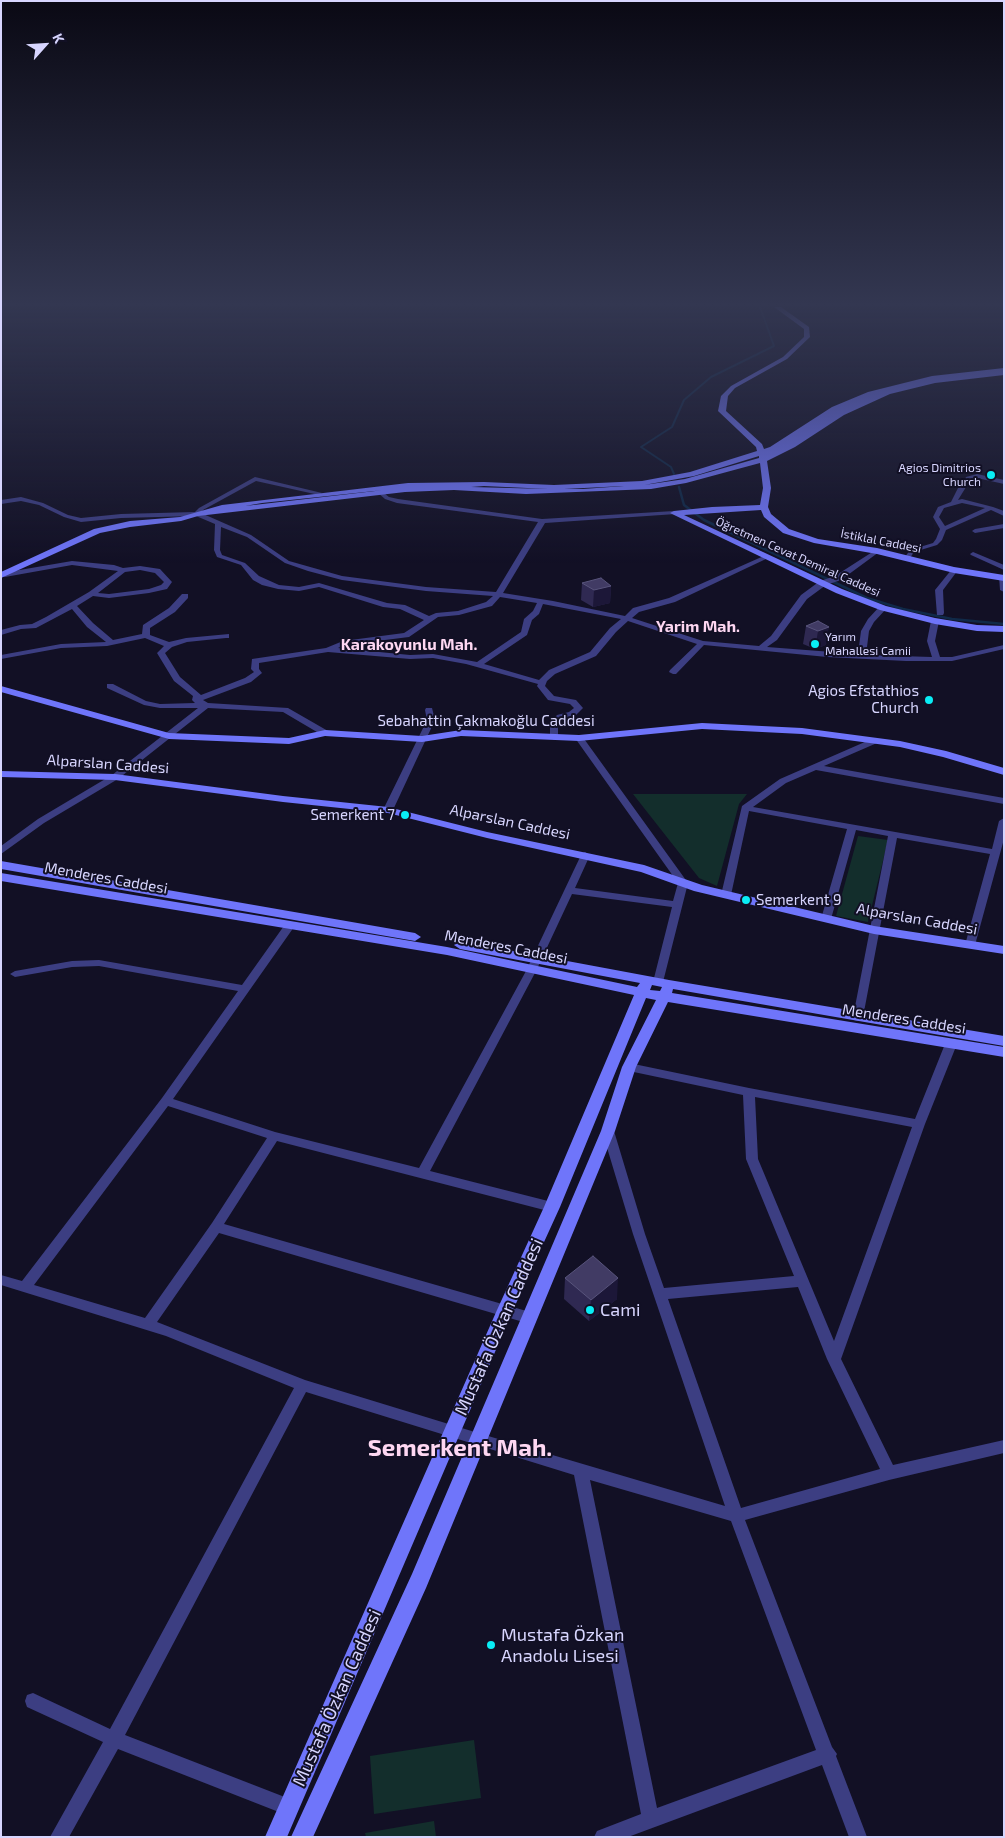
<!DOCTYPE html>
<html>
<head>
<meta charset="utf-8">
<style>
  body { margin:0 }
  #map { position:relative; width:1005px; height:1838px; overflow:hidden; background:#121025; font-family:"Exo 2",sans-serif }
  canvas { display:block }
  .frame { position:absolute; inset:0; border:2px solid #d7d5fe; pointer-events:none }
  .north { position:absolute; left:20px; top:20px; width:50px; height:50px; -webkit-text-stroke:4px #121025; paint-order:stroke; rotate:64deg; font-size:14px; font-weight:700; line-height:20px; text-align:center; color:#d7d5fe }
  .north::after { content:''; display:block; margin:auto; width:18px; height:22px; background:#d7d5fe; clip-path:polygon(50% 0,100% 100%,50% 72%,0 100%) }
</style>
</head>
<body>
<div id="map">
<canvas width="1005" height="1838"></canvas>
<div class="frame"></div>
<div class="north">K</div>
</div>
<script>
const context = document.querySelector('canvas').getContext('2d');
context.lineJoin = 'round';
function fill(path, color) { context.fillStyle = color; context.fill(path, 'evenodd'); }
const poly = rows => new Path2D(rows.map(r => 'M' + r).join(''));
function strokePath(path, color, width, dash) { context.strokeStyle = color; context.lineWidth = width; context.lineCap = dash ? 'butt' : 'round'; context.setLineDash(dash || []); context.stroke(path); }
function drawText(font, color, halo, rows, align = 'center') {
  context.font = font + ' "Exo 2",sans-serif'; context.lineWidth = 4; context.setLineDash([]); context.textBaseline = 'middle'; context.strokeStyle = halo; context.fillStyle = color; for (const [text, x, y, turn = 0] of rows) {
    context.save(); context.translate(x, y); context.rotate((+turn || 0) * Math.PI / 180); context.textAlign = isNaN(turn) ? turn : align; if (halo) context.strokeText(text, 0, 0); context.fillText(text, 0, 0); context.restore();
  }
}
const green = poly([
  [633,794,747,794,739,804,717,886,699,878],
  [858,836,888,840,868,922,836,916],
  [474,1740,481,1798,374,1814,370,1756],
  [434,1821,436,1837,366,1837,365,1833]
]);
const streamFar1 = poly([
  [674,474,671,467,641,447,672,427,684,400,711,377,774,346,760,307]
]);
const stream = poly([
  [679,487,684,505,704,520,867,598,903,609,952,619,1004,624]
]);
const street = poly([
  [977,474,1004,480,1004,484,977,478,971,479,958,500,962,499,993,507,1004,511,1004,516,991,510,946,530,942,540,937,545,914,552,910,558,906,558,905,557,910,550,933,543,936,539,940,529,933,517,938,507,951,502,959,486,964,481,966,477,977,474],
  [962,503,985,508,945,526,939,517,944,508,962,503],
  [255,477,322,493,319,495,256,481,203,510,201,513,251,535,289,561,342,576,426,587,496,592,538,522,397,503,385,499,377,492,380,490,389,497,398,499,542,519,674,511,676,512,676,514,545,523,503,593,553,601,625,616,633,608,669,598,766,555,769,557,768,558,675,602,639,612,632,618,703,641,759,646,771,636,801,595,820,581,835,576,877,549,879,550,879,552,841,580,826,585,807,599,777,640,767,647,858,654,861,631,868,619,880,606,883,606,887,608,874,622,869,631,866,655,932,657,927,641,931,621,935,619,939,621,935,641,940,657,952,657,1004,645,1004,649,952,661,906,661,827,657,704,645,676,674,673,674,669,672,670,670,697,644,628,621,616,632,596,656,555,674,547,681,545,686,554,696,576,700,583,708,575,716,563,719,558,724,558,737,554,740,550,737,550,724,557,715,569,712,574,708,570,704,548,700,537,686,538,684,466,664,433,658,410,659,328,652,259,663,259,669,262,673,251,682,203,700,208,703,288,708,328,731,328,735,322,735,283,712,208,708,118,779,44,823,1,854,1,846,38,819,112,775,198,708,160,708,144,705,107,688,107,684,113,684,146,701,160,704,195,703,192,700,193,696,174,681,157,653,164,646,145,638,107,646,61,648,1,659,1,655,61,644,106,642,87,627,72,609,36,628,21,629,1,635,1,630,20,625,32,624,46,617,89,592,118,571,72,565,5,577,1,575,2,573,72,561,114,565,123,568,140,566,160,569,172,582,167,589,149,593,109,598,93,596,77,606,93,623,113,640,142,634,143,625,169,608,182,594,188,594,188,598,175,612,150,628,150,635,169,642,186,638,229,634,229,638,226,638,187,642,172,647,165,653,180,677,201,695,245,678,254,672,251,669,252,659,326,648,343,641,404,633,424,620,400,609,383,607,319,587,299,591,278,589,262,585,253,580,241,565,217,557,214,550,215,524,196,516,121,518,81,522,64,517,39,505,21,501,1,504,1,500,21,497,43,503,68,515,81,518,121,514,195,512,199,508,255,477],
  [221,527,247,537,285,563,308,571,342,580,426,591,493,596,486,602,458,611,436,613,429,616,405,605,387,603,319,583,299,587,279,585,259,576,245,563,222,555,220,550,221,527],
  [140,570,155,573,164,582,161,585,149,589,109,594,98,593,125,572,140,570],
  [500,597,537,603,533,611,524,619,521,632,477,662,433,654,410,655,338,648,345,645,409,637,438,617,459,615,492,606,500,597],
  [543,604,621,619,610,628,590,652,549,670,539,680,484,664,527,635,532,620,539,614,543,604],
  [1004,524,1004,528,975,533,972,531,975,529,1004,524],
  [973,552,1004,565,1004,570,971,555,970,554,973,552],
  [952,569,958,570,943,590,944,613,943,615,937,615,935,590,952,569],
  [999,576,1004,576,1004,592,1000,590,999,576],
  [426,708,432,708,435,720,393,810,388,813,385,812,383,810,427,720,425,710,426,708],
  [579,735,582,736,688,883,663,982,658,985,653,982,672,907,572,894,536,971,430,1171,552,1202,556,1204,558,1207,556,1210,552,1212,277,1141,224,1224,530,1312,535,1314,537,1318,535,1322,530,1324,219,1233,157,1322,305,1380,478,1433,725,1506,633,1234,602,1131,604,1128,608,1127,612,1128,614,1131,645,1234,664,1288,794,1276,746,1159,743,1095,629,1071,625,1070,623,1067,625,1064,629,1063,749,1088,915,1119,945,1044,947,1041,955,1041,957,1044,925,1124,841,1359,893,1465,1004,1440,1004,1453,889,1480,745,1520,832,1747,837,1754,836,1756,867,1837,849,1837,822,1765,628,1837,594,1837,597,1831,641,1814,574,1475,306,1392,125,1735,295,1801,298,1807,295,1813,289,1816,118,1749,69,1837,50,1837,103,1742,27,1707,25,1701,27,1695,33,1693,110,1729,294,1388,166,1336,1,1285,1,1275,22,1281,162,1098,238,991,99,966,72,967,15,977,10,974,15,971,72,961,99,960,242,985,286,923,294,923,295,925,294,927,173,1099,275,1132,419,1168,526,971,582,853,585,852,590,855,575,888,673,901,678,883,575,738,579,735],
  [755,1097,912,1127,834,1341,758,1159,755,1097],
  [168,1106,267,1138,212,1223,145,1318,34,1285,168,1106],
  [798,1287,827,1359,880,1469,741,1508,668,1299,798,1287],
  [590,1480,731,1521,816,1750,657,1808,590,1480],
  [874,738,877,739,877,743,824,766,1004,798,1004,804,816,770,786,783,753,807,992,849,999,821,1004,818,1004,839,975,945,970,948,965,945,990,854,897,838,863,1017,862,1020,858,1021,854,1020,853,1017,888,836,856,830,831,919,826,922,821,919,847,829,749,811,731,895,726,898,721,895,742,806,780,779,874,738]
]);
const secondary = poly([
  [774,307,781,307,809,327,810,337,787,359,735,388,728,396,726,411,762,444,764,449,770,447,832,407,868,392,932,376,1004,368,1004,375,935,383,890,394,844,415,795,447,767,461,771,488,768,507,771,514,789,529,818,539,877,548,954,567,1004,575,1004,581,954,573,877,554,814,543,783,533,764,517,761,510,684,515,842,589,886,606,935,618,977,625,1004,626,1004,632,977,631,935,624,880,610,836,593,670,513,674,511,712,507,760,505,763,488,760,463,686,483,651,489,526,494,454,490,405,492,198,516,181,521,130,527,100,533,1,578,1,572,94,529,130,521,180,517,222,505,408,483,484,482,554,485,642,481,690,472,757,451,756,447,718,411,721,396,731,386,783,357,804,337,804,329,774,307],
  [882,392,838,411,778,449,838,411,882,392],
  [759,456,759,458,685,479,644,485,694,476,759,456],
  [484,486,549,489,471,487,484,486],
  [624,486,583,489,564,489,624,486],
  [384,490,245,506,262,503,384,490],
  [1,686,169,733,289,738,325,730,422,736,461,730,579,735,702,723,802,728,900,741,946,751,1004,768,1004,775,943,757,900,747,802,734,702,729,579,741,461,736,422,742,325,736,289,744,169,739,1,692,1,686],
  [1,771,115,774,283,796,388,807,487,832,644,865,702,885,874,926,1004,946,1004,954,874,934,694,891,641,872,487,838,388,813,283,802,115,780,1,777,1,771],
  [1,861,415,933,421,937,415,941,1,869,1,861],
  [1,873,447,947,637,987,640,983,460,949,454,945,460,941,669,980,1004,1036,1004,1046,673,989,672,993,1004,1047,1004,1057,668,1002,636,1067,615,1131,426,1588,313,1837,291,1837,412,1574,601,1131,622,1067,656,1000,646,998,560,1207,513,1310,287,1837,265,1837,497,1310,544,1207,634,995,447,955,1,881,1,873],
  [652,985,662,987,660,991,650,990,652,985]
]);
const wall = poly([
  [582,583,611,586,610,603,593,607,581,600],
  [818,621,826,645,815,649,803,644,806,626],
  [565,1278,617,1299,589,1321,564,1299]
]);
const shadedWall = poly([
  [611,586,610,603,593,607,594,590],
  [829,627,826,645,815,649,818,631],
  [618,1278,617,1299,589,1321,591,1300]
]);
const building = poly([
  [601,578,611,586,594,590,582,583,601,578],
  [818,621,829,627,818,631,806,626,818,621],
  [593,1256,618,1278,591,1300,565,1278,593,1256]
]);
const markers = [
  [991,475,5,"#09edf5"],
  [815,644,5,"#09edf5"],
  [929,700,5,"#09edf5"],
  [405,815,5,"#09edf5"],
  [746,900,5,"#09edf5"],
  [590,1310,5,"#09edf5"],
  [491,1645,5,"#09edf5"]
];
const farPoinames = [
  ["Agios Dimitrios",981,468],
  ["Church",981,482],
  ["Yarım",825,637,"left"],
  ["Mahallesi Camii",825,651,"left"]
];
const farStreetnames = [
  ["İstiklal Caddesi",881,541,11],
  ["Öğretmen Cevat Demiral Caddesi",798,557,24]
];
const poiNames = [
  ["Agios Efstathios",919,691],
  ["Church",919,708],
  ["Semerkent 7",395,815],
  ["Semerkent 9",756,900,"left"]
];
const streetNames = [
  ["Sebahattin Çakmakoğlu Caddesi",486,721],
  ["Alparslan Caddesi",108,764,4],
  ["Alparslan Caddesi",510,822,12],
  ["Menderes Caddesi",106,878,10],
  ["Alparslan Caddesi",917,919,10],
  ["Menderes Caddesi",506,947,11],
  ["Menderes Caddesi",904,1019,9]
];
const farDistrictnames = [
  ["Yarim Mah.",698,627],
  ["Karakoyunlu Mah.",409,645]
];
const nearPoinames = [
  ["Cami",600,1310],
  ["Mustafa Özkan",501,1635],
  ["Anadolu Lisesi",501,1656]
];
const nearStreetnames = [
  ["Mustafa Özkan Caddesi",499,1327,-66],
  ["Mustafa Özkan Caddesi",337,1698,-66]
];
const nearDistrictnames = [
  ["Semerkent Mah.",460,1448]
];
fill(green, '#132e2c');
strokePath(streamFar1, '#102948', 2);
strokePath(stream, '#102948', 2.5);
fill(street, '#3c3e82');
fill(secondary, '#6f75fa');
fill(wall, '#2f2952');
fill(shadedWall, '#1c1738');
fill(building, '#413b64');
strokePath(building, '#58547c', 1);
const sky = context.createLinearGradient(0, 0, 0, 564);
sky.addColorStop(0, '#0a0914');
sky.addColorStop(0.54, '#333751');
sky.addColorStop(1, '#33375100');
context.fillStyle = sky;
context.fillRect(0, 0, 1005, 564);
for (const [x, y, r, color] of markers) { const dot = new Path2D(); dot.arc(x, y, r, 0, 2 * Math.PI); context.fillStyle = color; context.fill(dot); strokePath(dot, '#121025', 2); }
drawText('12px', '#d7d5fe', '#121025', farPoinames, 'right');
drawText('12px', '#d7d5fe', '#121025', farStreetnames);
drawText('15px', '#d7d5fe', '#121025', poiNames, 'right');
drawText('15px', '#d7d5fe', '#121025', streetNames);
drawText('bold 16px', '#fed7f2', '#121025', farDistrictnames);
drawText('18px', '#d7d5fe', '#121025', nearPoinames, 'left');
drawText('18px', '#d7d5fe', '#121025', nearStreetnames);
drawText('bold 24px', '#fed7f2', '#121025', nearDistrictnames);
</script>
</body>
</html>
